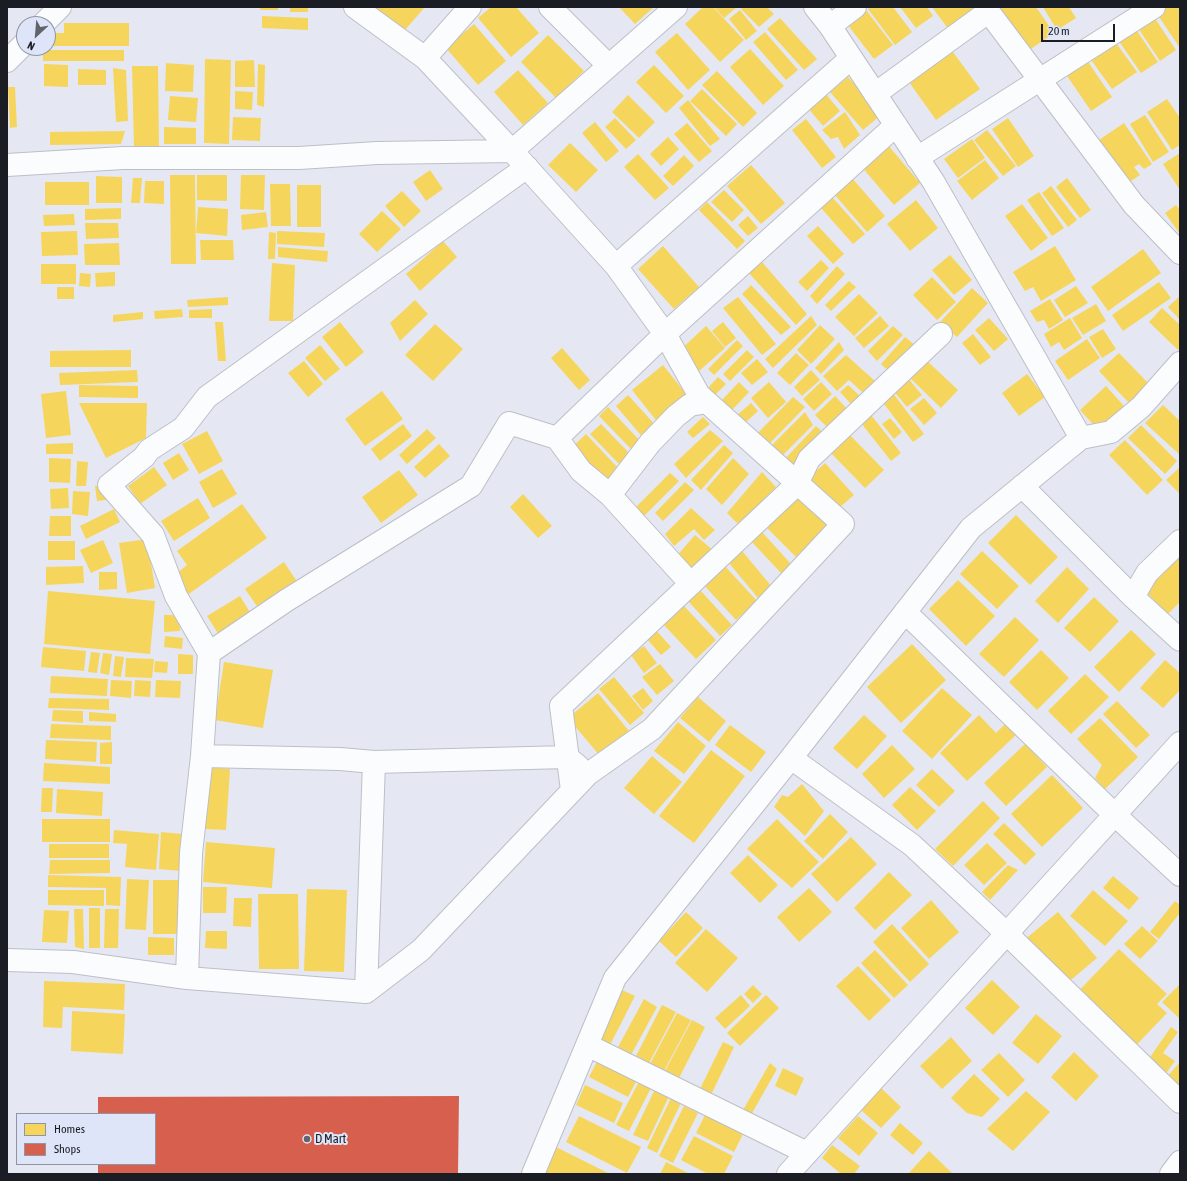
<!DOCTYPE html>
<html>
<head>
<meta charset="utf-8">
<style>
  body { margin:0 }
  #map { position:relative; width:1187px; height:1181px; overflow:hidden; background:#e5e8f2; font-family:"Asap Condensed",sans-serif }
  canvas { display:block }
  .frame { position:absolute; inset:0; border:8px solid #1a1d23; pointer-events:none }
  .legend { position:absolute; left:16px; top:1113px; width:140px; height:52px; box-sizing:border-box; background:#dfe5f8; border:1px solid #9095a3; margin:0; padding:5px 7px; list-style:none; font-size:12px; color:#1a1d23 }
  .legend li { display:flex; align-items:center; gap:8px; height:20px }
  .legend b { width:20px; border:1px solid #9095a3 }
  .north { position:absolute; left:16px; top:16px; width:40px; height:40px; box-sizing:border-box; background:#dfe5f8; border:1px solid #9095a3; border-radius:50%; rotate:206deg; font-size:11px; font-weight:700; line-height:16px; text-align:center; color:#1a1d23 }
  .north::after { content:''; display:block; margin:auto; width:14px; height:18px; background:#61646b; clip-path:polygon(50% 0,100% 100%,50% 72%,0 100%) }
  .scale { position:absolute; left:1041px; top:24px; width:74px; height:18px; box-sizing:border-box; border:2px solid #1a1d23; border-top:0; padding-left:5px; font-size:12px; line-height:14px; white-space:nowrap; color:#1a1d23; -webkit-text-stroke:3px #dfe5f8; paint-order:stroke }
</style>
</head>
<body>
<div id="map">
<canvas width="1187" height="1181"></canvas>
<div class="frame"></div>
<ul class="legend">
<li><b style="height:11px;background:#f6d55c"></b>Homes</li>
<li><b style="height:11px;background:#d6604d"></b>Shops</li>
</ul>
<div class="north">N</div>
<div class="scale">20 m</div>
</div>
<script>
const context = document.querySelector('canvas').getContext('2d');
context.lineJoin = 'round';
function fill(path, color) { context.fillStyle = color; context.fill(path, 'evenodd'); }
const poly = rows => new Path2D(rows.map(r => 'M' + r).join(''));
function strokePath(path, color, width, dash) { context.strokeStyle = color; context.lineWidth = width; context.lineCap = dash ? 'butt' : 'round'; context.setLineDash(dash || []); context.stroke(path); }
function drawText(font, color, halo, rows, align = 'center') {
  context.font = font + ' "Asap Condensed",sans-serif'; context.lineWidth = 4; context.setLineDash([]); context.textBaseline = 'middle'; context.strokeStyle = halo; context.fillStyle = color; for (const [text, x, y, turn = 0] of rows) {
    context.save(); context.translate(x, y); context.rotate((+turn || 0) * Math.PI / 180); context.textAlign = isNaN(turn) ? turn : align; if (halo) context.strokeText(text, 0, 0); context.fillText(text, 0, 0); context.restore();
  }
}
const homes = poly([
  [260,7,278,7,278,10,260,10],
  [290,7,308,7,308,12,290,12],
  [362,7,425,7,398,38],
  [491,7,516,7,539,33,511,57,478,18],
  [619,7,654,7,635,24],
  [703,7,713,7,744,40,720,62,685,24],
  [714,7,737,7,724,18],
  [743,7,767,7,774,14,759,27,741,9],
  [871,7,893,7,912,32,895,45,868,9],
  [900,7,927,7,933,16,916,28],
  [932,7,981,7,949,30],
  [990,7,1036,7,1054,33,1022,55],
  [1043,7,1069,7,1076,18,1057,30],
  [1161,7,1179,7,1180,8,1180,48,1155,11],
  [740,10,757,31,746,40,729,19],
  [866,10,893,45,874,59,847,24],
  [1152,14,1176,50,1160,61,1136,25],
  [262,16,308,18,308,30,262,28],
  [780,18,817,59,804,70,767,29],
  [64,23,129,23,129,46,48,46,48,33,64,33],
  [474,24,506,61,478,85,446,48],
  [1133,25,1158,62,1141,73,1116,37],
  [765,32,798,70,786,80,753,42],
  [677,33,710,70,688,90,655,52],
  [548,35,584,71,556,98,521,62],
  [1114,40,1137,72,1112,89,1089,57],
  [750,49,784,86,763,105,730,67],
  [43,50,124,50,124,61,43,61],
  [953,52,980,89,936,120,909,82],
  [1084,56,1112,97,1091,111,1063,70],
  [205,59,231,60,229,144,204,143],
  [254,60,255,87,235,87,235,61],
  [166,63,194,65,193,92,165,91],
  [44,64,68,65,68,87,44,86],
  [258,64,265,65,264,107,257,105],
  [654,65,684,96,666,113,636,82],
  [132,66,158,66,159,147,134,147],
  [113,68,126,70,128,121,116,122],
  [78,69,106,70,106,85,78,85],
  [518,70,548,103,523,125,494,92],
  [717,71,757,113,743,127,702,85],
  [848,77,881,115,863,130,830,92],
  [8,87,15,87,17,127,10,128],
  [702,89,737,124,726,136,690,101],
  [235,91,253,92,252,110,235,109],
  [825,93,840,111,823,126,808,108],
  [628,95,655,122,639,138,612,112],
  [170,96,198,98,196,122,168,120],
  [1167,99,1180,118,1180,145,1172,150,1147,112],
  [688,100,720,139,710,146,679,108],
  [845,112,860,135,844,149,838,137,831,139,822,130],
  [1145,115,1169,152,1153,162,1130,124],
  [233,117,261,118,260,141,232,140],
  [615,118,636,140,626,149,605,127],
  [1008,118,1034,156,1018,167,992,129],
  [806,119,836,157,822,168,792,130],
  [595,122,619,151,606,162,582,133],
  [687,123,712,151,699,162,674,134],
  [1124,123,1152,164,1144,169,1139,164,1134,167,1140,175,1128,183,1099,140],
  [164,127,196,128,196,144,164,144],
  [987,130,1016,166,1003,176,974,140],
  [125,131,121,144,50,145,50,132],
  [668,137,679,149,661,166,650,154],
  [972,139,985,158,958,178,944,159],
  [570,143,598,170,576,192,548,165],
  [887,144,920,183,894,205,861,166],
  [1180,153,1180,190,1163,164],
  [638,154,669,188,655,200,624,167],
  [684,155,694,166,673,186,663,176],
  [985,160,999,178,972,200,957,181],
  [751,165,785,203,761,224,727,186],
  [430,170,443,189,426,201,413,182],
  [170,175,195,175,196,264,171,264],
  [197,175,227,175,227,201,197,200],
  [241,175,265,175,264,210,240,209],
  [96,176,122,177,122,203,96,203],
  [133,178,142,178,140,203,131,203],
  [852,178,885,216,867,232,834,194],
  [1067,178,1091,210,1080,218,1056,187],
  [145,181,164,181,164,204,144,203],
  [45,182,89,182,89,205,45,205],
  [270,184,290,184,291,226,271,226],
  [297,185,321,185,321,227,297,227],
  [1051,186,1077,220,1068,227,1042,193],
  [724,190,744,210,732,222,711,202],
  [402,191,421,211,404,227,385,206],
  [1039,192,1064,228,1052,236,1027,200],
  [833,198,865,234,853,244,821,208],
  [916,200,938,228,910,251,887,224],
  [707,202,745,241,737,249,699,210],
  [1022,204,1048,238,1031,251,1005,216],
  [1176,205,1180,210,1180,234,1165,213],
  [198,207,228,209,227,236,196,233],
  [121,208,121,219,85,220,85,209],
  [382,211,401,229,377,252,359,234],
  [266,212,268,227,242,230,241,215],
  [74,214,75,225,44,226,43,215],
  [748,216,758,228,748,236,738,225],
  [85,223,118,223,119,238,86,239],
  [818,226,844,254,833,264,807,236],
  [77,231,78,255,42,256,41,232],
  [277,231,325,233,324,247,277,244],
  [269,232,276,233,275,259,268,259],
  [200,240,233,240,234,260,201,260],
  [443,241,457,257,420,291,406,274],
  [119,243,120,265,85,265,84,244],
  [663,246,699,287,674,309,638,269],
  [1055,246,1076,280,1041,301,1033,287,1025,291,1013,272],
  [278,247,328,251,327,262,278,257],
  [1143,249,1161,273,1108,311,1091,287],
  [950,255,972,280,954,295,932,270],
  [821,260,829,268,807,291,798,282],
  [762,262,807,314,796,325,749,273],
  [272,263,295,265,293,321,269,321],
  [41,264,76,264,76,284,41,284],
  [837,266,845,274,817,304,810,296],
  [115,272,115,286,96,287,95,273],
  [80,273,91,274,90,287,79,286],
  [932,277,956,302,937,320,913,295],
  [849,281,856,287,831,311,825,305],
  [1159,282,1171,298,1123,331,1112,315],
  [751,285,791,327,781,335,742,294],
  [1076,286,1088,303,1065,317,1054,300],
  [57,287,74,287,74,299,57,299],
  [972,288,988,303,957,337,940,322],
  [859,294,878,313,854,336,835,317],
  [1180,296,1180,320,1168,307],
  [228,297,228,305,188,307,187,300],
  [738,297,776,344,762,355,723,308],
  [1050,299,1063,320,1049,329,1044,320,1037,322,1030,311],
  [415,300,428,314,400,341,390,323],
  [1096,304,1106,321,1083,335,1072,318],
  [1162,308,1180,325,1180,348,1178,350,1149,322],
  [182,309,183,317,155,319,154,311],
  [212,309,212,318,189,318,189,310],
  [143,312,143,319,113,322,113,315],
  [811,316,817,325,773,368,765,359],
  [880,316,889,326,864,348,855,338],
  [989,318,1008,339,994,351,975,330],
  [1070,318,1082,338,1064,350,1059,342,1051,347,1044,334],
  [215,322,223,322,226,361,218,361],
  [340,322,364,352,346,367,322,337],
  [723,322,736,338,725,347,712,331],
  [435,324,463,349,433,381,405,355],
  [820,325,835,339,811,364,797,350],
  [706,326,725,348,698,372,679,351],
  [893,326,903,335,877,361,868,351],
  [1103,329,1116,349,1102,358,1089,337],
  [973,334,991,357,980,365,962,343],
  [905,337,916,346,891,373,881,364],
  [1087,339,1100,358,1068,380,1055,361],
  [737,340,743,346,714,375,708,369],
  [839,342,844,350,821,374,815,368],
  [320,345,340,369,325,381,305,358],
  [562,348,590,380,579,390,551,358],
  [131,350,131,367,50,367,50,351],
  [747,350,754,357,730,381,723,374],
  [796,353,809,365,790,385,777,373],
  [1119,353,1149,384,1129,403,1099,371],
  [846,355,875,381,862,392,849,380,837,391,823,376],
  [923,357,958,390,941,408,906,374],
  [757,359,768,372,752,385,741,373],
  [304,361,323,384,308,397,288,373],
  [663,365,690,399,659,424,632,390],
  [137,370,138,382,60,385,59,373],
  [811,370,820,380,802,396,794,387],
  [1027,374,1045,397,1019,416,1002,393],
  [718,377,726,384,713,397,706,390],
  [907,377,922,395,907,407,892,389],
  [739,382,749,392,732,410,722,400],
  [769,382,786,402,768,418,751,398],
  [821,382,832,394,814,411,803,399],
  [79,385,138,386,138,398,79,397],
  [848,385,860,396,851,404,840,392],
  [1106,386,1125,407,1099,431,1080,410],
  [66,391,71,435,46,438,41,394],
  [382,391,403,419,365,446,345,419],
  [892,392,924,434,913,442,881,400],
  [628,395,658,428,645,440,616,406],
  [835,396,851,413,832,432,815,415],
  [793,397,805,407,770,443,760,443,753,438],
  [924,398,937,413,924,425,910,409],
  [79,403,147,403,146,438,106,458],
  [751,403,758,411,744,424,737,415],
  [1163,405,1180,421,1180,455,1145,423],
  [608,407,643,444,634,452,599,416],
  [805,412,813,425,777,461,766,451],
  [871,415,901,453,891,461,861,423],
  [703,417,710,424,693,438,687,432],
  [890,418,902,432,894,439,882,424],
  [403,424,412,436,380,461,371,449],
  [601,424,633,457,622,467,590,434],
  [1141,425,1177,461,1165,474,1128,438],
  [816,426,827,436,792,473,781,463],
  [427,429,436,438,407,464,399,455],
  [710,430,723,441,686,478,674,464],
  [207,431,223,461,199,474,182,444],
  [847,432,884,470,865,488,828,450],
  [586,434,619,469,601,485,569,450],
  [1125,440,1163,480,1147,495,1109,455],
  [73,443,73,454,46,454,46,444],
  [439,444,450,456,425,478,414,467],
  [724,445,733,453,701,490,691,480],
  [179,453,189,470,173,480,163,463],
  [49,458,71,459,70,483,49,482],
  [733,458,749,474,722,505,706,489],
  [77,461,88,462,86,486,76,486],
  [825,463,854,495,833,513,804,482],
  [154,467,167,485,140,504,128,486],
  [1180,467,1180,494,1166,480],
  [222,469,237,494,213,508,199,482],
  [399,470,418,495,381,523,362,497],
  [762,472,776,487,739,525,727,513],
  [670,473,679,481,643,517,635,508],
  [685,482,694,490,663,521,655,513],
  [104,485,106,500,97,501,95,486],
  [68,488,69,508,51,509,50,489],
  [73,491,90,492,88,516,72,514],
  [795,493,828,526,796,557,763,524],
  [523,494,552,526,538,538,510,507],
  [198,498,210,518,174,541,161,521],
  [242,504,267,538,186,596,172,577,187,565,177,551],
  [691,508,715,530,704,540,694,529,674,546,665,534],
  [114,509,120,522,86,539,80,526],
  [1016,515,1058,557,1030,585,988,543],
  [50,516,71,516,71,536,49,536],
  [762,532,791,564,781,573,751,541],
  [695,535,714,551,689,574,675,558],
  [147,539,155,588,127,593,119,543],
  [103,540,113,563,91,573,80,550],
  [48,541,75,541,75,560,48,560],
  [738,546,772,587,758,598,724,557],
  [1180,549,1180,602,1168,614,1142,588],
  [982,551,1019,586,997,609,960,574],
  [284,562,298,583,259,609,245,589],
  [723,564,757,601,736,620,702,583],
  [83,566,84,583,46,585,46,567],
  [1067,567,1089,589,1058,623,1035,601],
  [99,572,117,572,117,589,99,590],
  [958,580,995,616,966,646,929,609],
  [700,590,732,625,720,636,688,601],
  [48,591,155,601,150,654,44,644],
  [240,596,251,614,219,635,207,616],
  [1094,597,1119,621,1090,652,1064,628],
  [683,605,716,640,696,659,663,624],
  [164,615,180,615,180,631,164,632],
  [1015,617,1039,640,1004,677,979,654],
  [655,629,671,647,661,655,646,638],
  [1131,630,1156,654,1119,692,1094,667],
  [165,636,183,638,182,649,164,647],
  [912,644,946,680,901,723,867,687],
  [644,646,657,663,644,673,631,655],
  [43,647,86,651,84,671,41,667],
  [1041,650,1069,678,1037,710,1009,682],
  [91,652,100,653,97,673,88,672],
  [103,653,112,654,109,675,100,673],
  [178,654,193,655,193,674,178,674],
  [115,656,124,657,121,677,113,676],
  [126,658,154,659,152,678,125,677],
  [1165,660,1180,673,1180,690,1163,708,1140,688],
  [155,661,168,662,167,673,154,672],
  [224,662,273,670,263,728,215,720],
  [660,664,674,681,657,695,642,677],
  [1085,674,1109,697,1071,734,1048,711],
  [51,676,108,679,107,696,50,693],
  [614,677,644,713,630,725,599,689],
  [111,680,132,681,131,698,110,696],
  [135,680,151,681,150,697,134,696],
  [156,680,181,681,180,698,155,697],
  [643,688,653,701,643,710,632,696],
  [942,688,972,715,932,759,902,731],
  [598,693,629,731,600,756,568,718],
  [698,697,726,721,709,742,680,718],
  [49,698,109,699,109,710,48,708],
  [1117,701,1150,735,1136,748,1103,714],
  [53,710,83,711,83,723,52,721],
  [89,712,116,714,116,722,89,721],
  [864,715,887,736,857,769,833,748],
  [979,715,996,733,1005,724,1016,735,967,781,940,753],
  [1100,718,1138,757,1105,789,1095,778,1102,765,1077,739],
  [678,722,706,746,684,774,654,751],
  [51,724,111,726,111,740,50,738],
  [730,725,766,752,751,772,715,745],
  [46,740,97,742,96,762,45,759],
  [112,742,112,764,100,764,100,743],
  [1025,744,1047,767,1006,806,984,783],
  [892,745,915,769,884,798,862,774],
  [711,750,745,776,694,843,659,816],
  [652,756,682,782,654,814,624,788],
  [44,763,110,767,110,784,43,781],
  [209,767,230,769,226,830,205,829],
  [932,769,955,791,939,807,916,785],
  [1052,775,1083,808,1042,847,1011,814],
  [802,784,824,811,805,836,774,807,782,795,788,797],
  [910,787,936,811,917,830,892,805],
  [42,788,53,788,52,812,41,812],
  [57,789,103,792,102,816,56,813],
  [983,801,1000,818,953,866,935,849],
  [830,814,848,832,823,859,804,841],
  [42,819,110,819,110,842,42,842],
  [777,819,819,862,792,888,747,849],
  [1004,823,1036,854,1025,865,993,834],
  [114,830,159,834,156,870,125,867,127,844,113,843],
  [161,832,182,834,180,871,159,869],
  [851,837,877,864,837,902,811,874],
  [206,842,275,848,272,888,203,882],
  [987,843,1007,863,984,885,964,865],
  [49,844,109,844,109,858,49,858],
  [748,855,778,885,760,903,730,873],
  [50,860,110,860,110,873,49,874],
  [1008,865,1018,870,990,900,982,892],
  [889,872,912,895,875,930,854,908],
  [48,875,121,877,120,906,106,905,106,888,48,887],
  [1113,876,1139,898,1129,910,1103,888],
  [127,879,149,880,146,930,125,929],
  [153,880,178,880,178,934,153,934],
  [203,887,227,887,226,913,203,913],
  [809,888,832,912,799,942,777,917],
  [307,889,347,890,344,972,304,971],
  [48,890,104,890,104,906,48,905],
  [1093,890,1128,921,1105,946,1070,916],
  [258,894,298,894,299,969,259,969],
  [234,898,252,898,251,927,233,926],
  [931,900,959,932,929,959,901,928],
  [1175,901,1180,905,1180,913,1159,939,1150,932],
  [89,908,100,908,100,948,89,948],
  [74,909,83,909,84,949,75,947],
  [105,909,119,909,118,948,104,948],
  [44,910,69,911,67,943,42,942],
  [686,912,703,928,676,957,659,941],
  [1058,912,1097,958,1072,979,1058,983,1023,941],
  [892,924,929,964,910,982,873,942],
  [1142,926,1158,941,1140,959,1124,944],
  [706,929,738,958,707,992,675,963],
  [206,931,227,931,227,949,205,948],
  [148,937,174,938,174,955,148,955],
  [1119,949,1167,994,1157,1004,1167,1013,1125,1057,1068,1002],
  [875,950,908,985,894,998,861,963],
  [858,966,891,1000,869,1021,836,986],
  [992,980,1020,1007,993,1035,965,1008],
  [44,981,125,984,124,1010,63,1007,62,1028,43,1027],
  [1180,984,1180,1019,1162,1002],
  [753,985,762,994,753,1003,744,994],
  [620,989,635,996,610,1045,595,1037],
  [741,995,750,1006,725,1029,715,1018],
  [766,995,779,1008,740,1046,727,1033],
  [644,999,657,1007,631,1055,618,1047],
  [662,1005,676,1012,649,1063,636,1056],
  [72,1011,125,1014,123,1054,71,1051],
  [677,1013,691,1020,664,1071,650,1064],
  [1036,1014,1062,1036,1038,1064,1012,1043],
  [692,1020,705,1027,679,1078,665,1071],
  [1171,1027,1178,1032,1163,1053,1175,1061,1164,1076,1146,1063],
  [951,1037,972,1061,942,1089,920,1066],
  [723,1042,734,1047,711,1095,700,1089],
  [1074,1052,1099,1076,1076,1101,1051,1077],
  [999,1053,1025,1080,1008,1097,981,1070],
  [600,1056,639,1076,628,1097,589,1077],
  [1180,1062,1180,1090,1166,1078],
  [770,1063,777,1069,751,1115,743,1110],
  [783,1068,804,1078,796,1096,775,1086],
  [974,1074,1000,1099,982,1117,967,1113,951,1098],
  [641,1078,653,1084,629,1131,616,1125],
  [585,1085,623,1103,614,1123,576,1105],
  [656,1087,670,1094,648,1141,633,1135],
  [881,1088,901,1107,881,1128,861,1110],
  [1026,1091,1050,1112,1013,1151,987,1129],
  [671,1098,681,1103,657,1153,647,1148],
  [684,1106,698,1113,673,1163,659,1156],
  [706,1113,744,1132,734,1152,696,1133],
  [579,1116,641,1147,627,1173,566,1142],
  [858,1116,878,1133,859,1156,838,1138],
  [900,1123,923,1143,913,1155,890,1135],
  [694,1136,733,1156,724,1174,708,1174,681,1160],
  [832,1145,860,1166,854,1174,841,1174,822,1158],
  [556,1147,610,1174,543,1174],
  [929,1151,953,1174,908,1174],
  [666,1162,690,1174,660,1174]
]);
const shops = poly([
  [459,1096,458,1174,98,1174,98,1164,155,1164,155,1114,98,1114,98,1097]
]);
const street = poly([
  [355,7,425,58],
  [550,7,609,66],
  [815,7,830,26,933,181,1081,438],
  [985,7,1134,205,1180,253],
  [43,24,60,7],
  [830,26,855,7],
  [7,61,24,44],
  [875,94,988,12],
  [917,158,1154,7],
  [7,165,123,158,299,158,377,153,512,151,425,58,470,7],
  [616,266,512,151,676,7],
  [1022,486,1133,597,1180,640],
  [610,495,581,471,557,438,665,334,896,125],
  [691,584,610,495,650,443,676,416,690,405,707,402],
  [1133,597,1147,573,1180,541],
  [905,612,1115,815,1180,875],
  [209,653,287,600,471,486,509,423,557,438],
  [202,756,340,759,374,762,567,757,578,766],
  [791,758,971,528,1081,438,1111,432,1141,407,1180,363],
  [572,790,561,706,797,484,809,459,941,334],
  [7,960,73,962,187,978,191,853,202,756,209,653,176,596,153,535,109,485,144,457,149,450,183,428,207,397,527,167],
  [187,978,366,992,421,950,588,774,652,729,843,524,699,395,665,334,616,266,851,58],
  [366,992,374,762],
  [587,1045,807,1153],
  [533,1174,615,978,791,758,912,845,1006,933,1180,1102],
  [788,1174,1180,743],
  [1171,1174,1180,1162]
]);
const markers = [
  [307,1139,4,"#61646b"]
];
const poiNames = [
  ["D Mart",315,1139]
];
fill(homes, '#f6d55c');
fill(shops, '#d6604d');
strokePath(street, '#bdbfc7', 24);
strokePath(street, '#fbfcfd', 22);
for (const [x, y, r, color] of markers) { const dot = new Path2D(); dot.arc(x, y, r, 0, 2 * Math.PI); context.fillStyle = color; context.fill(dot); strokePath(dot, '#dfe5f8', 1.5); }
drawText('13px', '#1a1d23', '#dfe5f8', poiNames, 'left');
</script>
</body>
</html>
